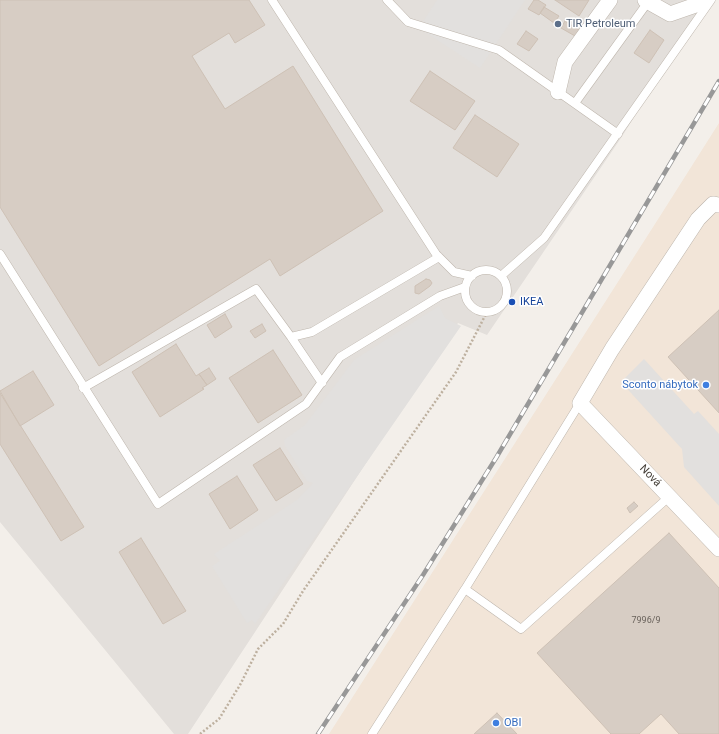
<!DOCTYPE html>
<html>
<head>
<meta charset="utf-8">
<style>
  body { margin:0 }
  canvas { display:block; background:#f3efea }
</style>
</head>
<body>
<canvas width="719" height="734"></canvas>
<script>
const context = document.querySelector('canvas').getContext('2d');
context.lineJoin = 'round';
function fill(path, color) { context.fillStyle = color; context.fill(path, 'evenodd'); }
const poly = rows => new Path2D(rows.map(r => 'M' + r).join(''));
function strokePath(path, color, width, dash) { context.strokeStyle = color; context.lineWidth = width; context.lineCap = dash ? 'butt' : 'round'; context.setLineDash(dash || []); context.stroke(path); }
function drawText(font, color, halo, rows, align = 'center') {
  context.font = font + ' Roboto,sans-serif'; context.lineWidth = 3; context.setLineDash([]); context.textBaseline = 'middle'; context.strokeStyle = halo; context.fillStyle = color; for (const [text, x, y, turn = 0] of rows) {
    context.save(); context.translate(x, y); context.rotate((+turn || 0) * Math.PI / 180); context.textAlign = isNaN(turn) ? turn : align; if (halo) context.strokeText(text, 0, 0); context.fillText(text, 0, 0); context.restore();
  }
}
const commercial = poly([
  [719,123,719,734,329,734,662,213]
]);
const industrial = poly([
  [0,0,708,0,621,138,487,335,458,323,188,734,174,734,0,522]
]);
const parking = poly([
  [437,0,525,0,480,68,419,28],
  [439,306,445,318,461,326,255,624,252,620,247,623,212,566,220,561,214,554,297,500,313,483,307,481,285,446,284,440,305,425,354,360],
  [644,359,694,414,698,411,719,434,719,506,684,467,682,449,621,382]
]);
const building = poly([
  [0,0,249,0,265,25,235,43,229,33,192,56,225,109,293,66,383,211,280,276,270,259,99,366,0,207,0,0],
  [534,0,538,0,546,5,539,15,528,9,534,0],
  [555,0,589,0,579,16,555,0],
  [544,7,559,16,554,23,540,13,544,7],
  [565,21,579,30,575,36,561,28,565,21],
  [650,30,664,40,649,63,634,53,650,30],
  [526,31,538,39,529,51,517,44,526,31],
  [430,71,475,101,455,130,410,101,430,71],
  [475,115,519,144,497,177,453,148,475,115],
  [426,279,430,280,432,283,430,286,419,294,415,293,415,286,426,279],
  [719,310,719,413,668,357,719,310],
  [225,314,232,327,215,338,207,325,225,314],
  [262,324,266,331,255,338,250,331,262,324],
  [176,344,196,376,199,374,207,385,202,388,204,389,160,417,132,372,176,344],
  [273,350,302,395,258,423,229,378,273,350],
  [209,368,216,379,207,385,199,374,209,368],
  [33,371,54,405,20,426,0,391,33,371],
  [0,393,84,527,61,541,0,444,0,393],
  [280,448,303,484,276,501,253,465,280,448],
  [237,476,258,510,230,529,209,494,237,476],
  [634,502,638,506,630,513,627,508,634,502],
  [669,533,719,588,719,734,679,734,661,714,639,734,611,734,537,653,669,533],
  [141,538,186,611,163,624,119,552,141,538],
  [497,713,517,734,474,734,497,713]
]);
const path = poly([
  [200,734,219,719,240,685,258,649,283,624,303,591,456,372,487,312]
]);
const service = poly([
  [272,0,436,254,454,272,472,276],
  [387,0,408,22,499,50,618,134],
  [575,103,648,2],
  [0,254,158,504,306,404,340,357,440,296,465,287],
  '465 291a21 21 0 1 1 42 0a21 21 0 1 1-42 0Z',
  [501,276,544,238,711,0],
  [291,337,322,383],
  [83,388,256,289,291,337,312,332,439,257],
  [465,589,580,403],
  [372,734,465,589,521,629,670,496]
]);
const minor = poly([
  [645,0,670,14,696,5,703,0],
  [558,92,565,62,610,0],
  [719,205,713,204,698,219,612,349,580,403,719,549]
]);
const rail = poly([
  [318,734,423,575,496,458,719,81]
]);
const markers = [
  [558,24,4,"#5c6f8a"],
  [512,302,4,"#1a4fb4"],
  [706,385,4,"#3f7fe0"],
  [496,723,4,"#3f7fe0"]
];
const numberNames = [
  ["7996/9",646,621]
];
const serviceNames = [
  ["TIR Petroleum",566,24]
];
const transitNames = [
  ["IKEA",520,302]
];
const shopNames = [
  ["Sconto nábytok",698,385],
  ["OBI",504,723,"left"]
];
const streetNames = [
  ["Nová",650,476,46]
];
fill(commercial, '#f2e5d8');
fill(industrial, '#e3dfdb');
fill(parking, '#e2e0de');
fill(building, '#d7cdc4');
strokePath(building, '#cec1b5', 1);
strokePath(service, '#beb6ad', 9);
strokePath(minor, '#beb6ad', 16);
strokePath(path, '#beb1a0', 2.5, [2, 2]);
strokePath(service, '#fff', 8);
strokePath(minor, '#fff', 15);
strokePath(rail, '#989898', 4.5);
strokePath(rail, '#fff', 3, [9]);
for (const [x, y, r, color] of markers) { const dot = new Path2D(); dot.arc(x, y, r, 0, 2 * Math.PI); context.fillStyle = color; context.fill(dot); strokePath(dot, '#fff', 1.5); }
drawText('9px', '#6a635c', null, numberNames);
drawText('11px', '#4e5e75', '#fff', serviceNames, 'left');
drawText('11px', '#164399', '#fff', transitNames, 'left');
drawText('11px', '#366cbe', '#fff', shopNames, 'right');
drawText('11px', '#464039', '#fff', streetNames);
</script>
</body>
</html>
